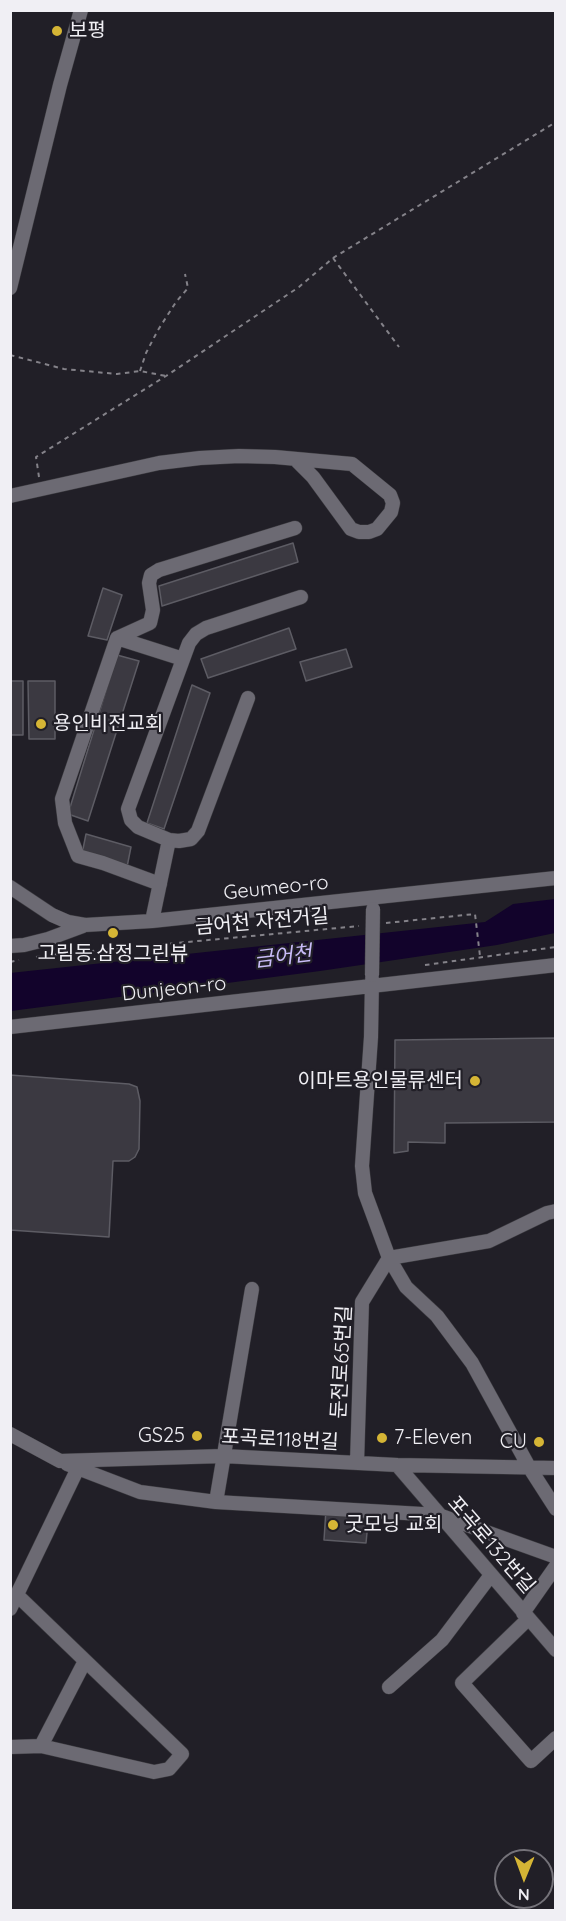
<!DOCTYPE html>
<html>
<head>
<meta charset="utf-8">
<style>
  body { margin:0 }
  #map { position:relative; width:566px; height:1921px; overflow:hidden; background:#211f27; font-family:Quicksand,sans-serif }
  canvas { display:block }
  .frame { position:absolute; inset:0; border:12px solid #f0eff4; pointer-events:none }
  .north { position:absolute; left:494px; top:1849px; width:60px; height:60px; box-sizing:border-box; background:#211f27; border:2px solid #747279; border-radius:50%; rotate:181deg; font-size:16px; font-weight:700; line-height:24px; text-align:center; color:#f0eff4 }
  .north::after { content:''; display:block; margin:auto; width:21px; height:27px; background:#d5b535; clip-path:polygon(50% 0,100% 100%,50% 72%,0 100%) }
</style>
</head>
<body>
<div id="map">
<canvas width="566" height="1921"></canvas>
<div class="frame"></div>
<div class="north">N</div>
</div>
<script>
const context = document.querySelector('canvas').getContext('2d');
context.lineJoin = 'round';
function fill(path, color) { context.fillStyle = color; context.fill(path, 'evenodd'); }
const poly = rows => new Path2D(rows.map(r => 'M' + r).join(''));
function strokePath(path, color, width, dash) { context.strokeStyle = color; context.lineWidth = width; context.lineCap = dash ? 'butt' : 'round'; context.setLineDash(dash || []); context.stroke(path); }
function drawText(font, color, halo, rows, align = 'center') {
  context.font = font + ' Quicksand,"Noto Sans KR",sans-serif'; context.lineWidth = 4.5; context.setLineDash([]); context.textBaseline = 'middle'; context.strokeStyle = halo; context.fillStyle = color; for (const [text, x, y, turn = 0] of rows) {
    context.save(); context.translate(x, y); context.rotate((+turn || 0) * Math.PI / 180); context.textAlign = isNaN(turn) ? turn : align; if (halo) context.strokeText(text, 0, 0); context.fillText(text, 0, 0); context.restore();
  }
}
const water = poly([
  [555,899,555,933,497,945,320,971,11,1011,10,973,485,922,513,904]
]);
const building = poly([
  [293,543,298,562,162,606,159,586,293,543],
  [103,588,122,595,107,640,88,636,103,588],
  [289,628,296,649,208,678,201,659,289,628],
  [346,649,352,667,306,681,300,662,346,649],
  [117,655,139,661,88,821,68,814,117,655],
  [10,681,23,681,23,735,10,735,10,681],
  [28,681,55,681,55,739,29,739,28,681],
  [192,685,210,693,164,829,147,823,192,685],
  [86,834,131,847,127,867,82,854,86,834],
  [556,1038,556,1122,445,1123,445,1143,408,1142,408,1151,394,1153,395,1040,556,1038],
  [10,1075,129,1084,137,1087,140,1101,139,1149,135,1157,129,1161,113,1161,109,1237,10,1230,10,1075],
  [326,1509,369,1512,366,1543,324,1540,326,1509]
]);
const path = poly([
  [333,258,399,347],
  [10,355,64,369,117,374,140,371,166,376],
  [140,371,146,353,158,330,176,302,188,288,185,274],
  [39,477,36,457,166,376,299,287,333,258,556,122],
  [386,923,475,914,480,956],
  [36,957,59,954,359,926],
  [10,962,19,960],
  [425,965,556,947]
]);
const minor = poly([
  [10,288,60,85,81,10],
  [10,496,159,463,200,458,239,456,275,457,352,464,390,495,393,503,391,512,377,529,369,532,359,532,351,529,313,477,296,460],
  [117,638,183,659],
  [169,840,138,827,131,820,128,809,189,643,196,634,206,628,301,597],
  [160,884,103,863,78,856,65,823,62,799,117,638,150,623,153,610,149,583,151,575,159,570,295,528],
  [10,887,52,915,68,922,85,925,152,921,556,878],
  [152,921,169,840,179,841,191,839,198,831,248,698],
  [10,946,24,945,48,939,83,926],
  [10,1027,556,965],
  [556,1211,547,1213,489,1241,389,1258,406,1287,437,1316,472,1363,529,1467,556,1509],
  [10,1434,60,1461,223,1456,397,1465,556,1468],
  [357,1463,362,1302,389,1258,365,1193,362,1166,371,1037,372,980],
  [67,1464,140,1492,216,1502,439,1515,556,1557],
  [397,1465,556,1650],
  [216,1502,252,1289],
  [10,1609,78,1468],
  [523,1613,556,1566],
  [528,1619,462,1683,531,1761,556,1738],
  [389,1687,442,1640,491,1575],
  [41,1746,85,1661],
  [10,1747,41,1746,154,1772,169,1769,182,1754,18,1596]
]);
const minorBridge = poly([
  [372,975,373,909]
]);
const markers = [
  [57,31,6,"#d5b535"],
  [41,724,6,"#d5b535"],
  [113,933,6,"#d5b535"],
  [475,1081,6,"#d5b535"],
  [197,1436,6,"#d5b535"],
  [382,1438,6,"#d5b535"],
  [539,1442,6,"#d5b535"],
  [333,1525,6,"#d5b535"]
];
const poiNames = [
  ["보평",69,31],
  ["용인비전교회",53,724],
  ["고림동.삼정그린뷰",113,954,"center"],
  ["이마트용인물류센터",463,1081,"right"],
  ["GS25",185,1436,"right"],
  ["7-Eleven",394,1438],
  ["CU",527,1442,"right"],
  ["굿모닝 교회",345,1525]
];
const streetNames = [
  ["Geumeo-ro",276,888,-6],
  ["금어천 자전거길",262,922,-5],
  ["Dunjeon-ro",174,989,-6],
  ["둔전로65번길",342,1362,-87],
  ["포곡로118번길",280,1440,3],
  ["포곡로132번길",491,1545,49]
];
const waterNames = [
  ["금어천",283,957,-7]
];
fill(water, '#12032b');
fill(building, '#3b3941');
strokePath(building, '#5d5c64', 1.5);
strokePath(minor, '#3d3c41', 15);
strokePath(path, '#848289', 2, [4.5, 4.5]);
strokePath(minor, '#6c6a73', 14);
strokePath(minorBridge, '#3d3c41', 15, []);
strokePath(minorBridge, '#6c6a73', 14);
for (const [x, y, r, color] of markers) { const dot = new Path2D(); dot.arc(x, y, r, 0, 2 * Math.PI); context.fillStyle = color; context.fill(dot); strokePath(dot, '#211f27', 2); }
drawText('20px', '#f0eff4', '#211f27', poiNames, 'left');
drawText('20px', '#f0eff4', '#211f27', streetNames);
drawText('italic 21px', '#c9bcf8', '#211f27', waterNames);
</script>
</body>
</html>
